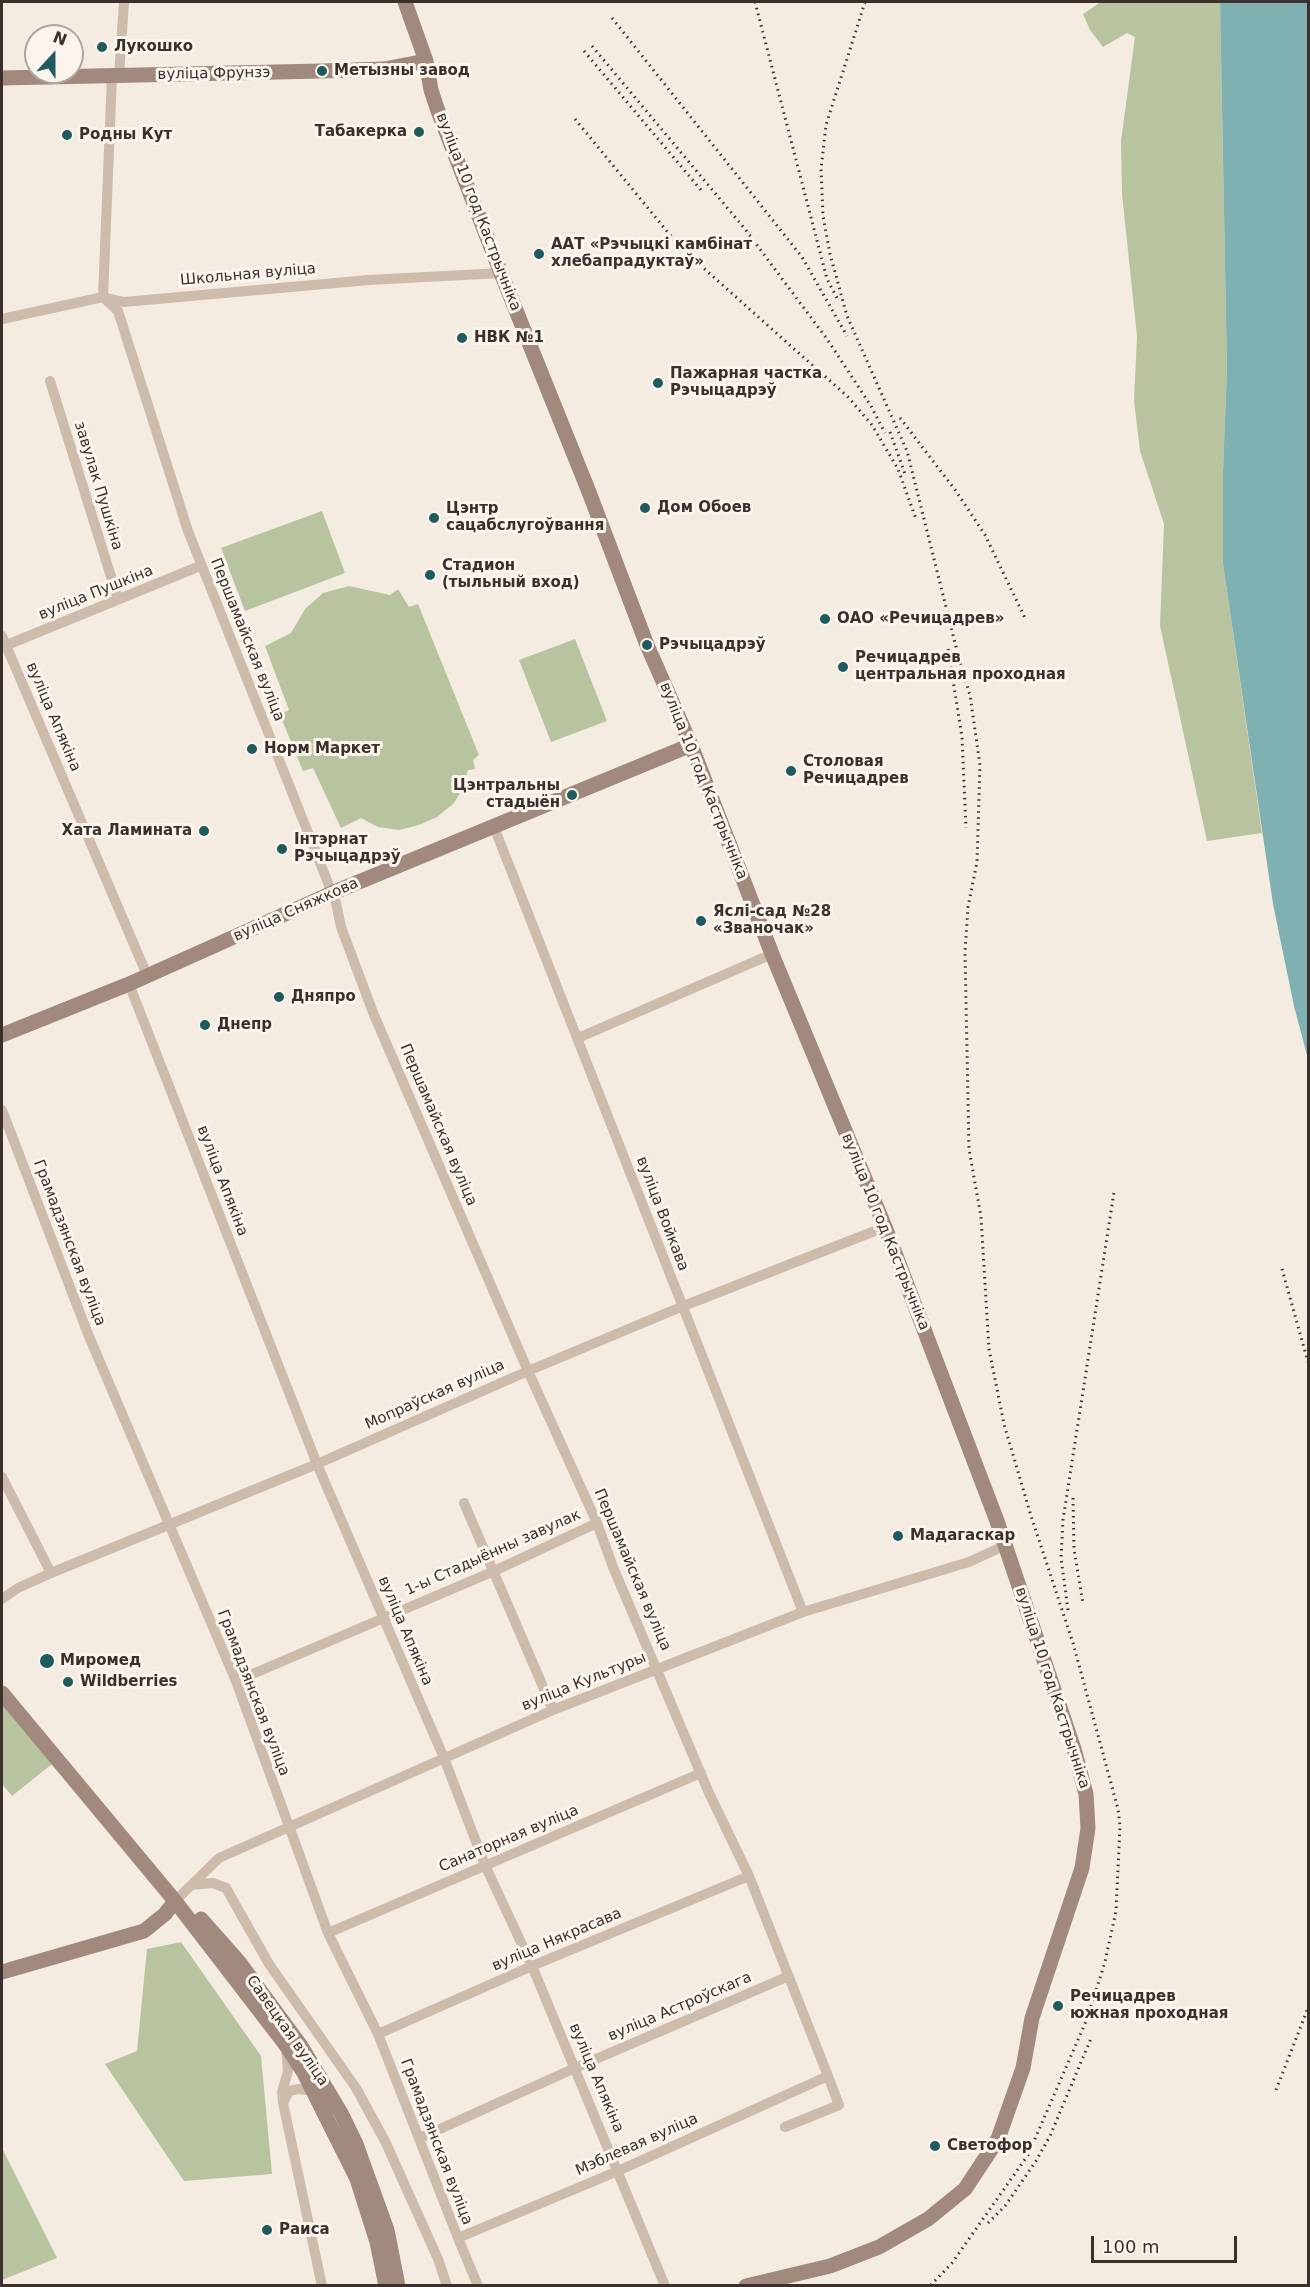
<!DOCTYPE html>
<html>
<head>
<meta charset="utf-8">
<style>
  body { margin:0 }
  #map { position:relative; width:1310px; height:2287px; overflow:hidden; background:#f4ebe1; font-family:"DejaVu Sans",sans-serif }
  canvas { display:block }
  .frame { position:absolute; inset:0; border:3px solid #3b302b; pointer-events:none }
  .north { position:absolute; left:24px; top:24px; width:60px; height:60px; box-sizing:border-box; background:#fbf5ee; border:2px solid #aea6a0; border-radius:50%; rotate:21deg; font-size:16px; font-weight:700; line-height:24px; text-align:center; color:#3b302b }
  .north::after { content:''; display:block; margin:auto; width:21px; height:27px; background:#1f5a5e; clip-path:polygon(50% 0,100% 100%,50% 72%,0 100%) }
  .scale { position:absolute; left:1091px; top:2236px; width:146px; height:27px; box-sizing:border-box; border:3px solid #3b302b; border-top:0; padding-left:8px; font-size:18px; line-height:21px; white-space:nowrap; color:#3b302b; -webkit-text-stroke:4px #fbf5ee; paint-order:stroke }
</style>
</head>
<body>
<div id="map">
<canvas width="1310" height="2287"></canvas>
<div class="frame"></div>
<div class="north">N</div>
<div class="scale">100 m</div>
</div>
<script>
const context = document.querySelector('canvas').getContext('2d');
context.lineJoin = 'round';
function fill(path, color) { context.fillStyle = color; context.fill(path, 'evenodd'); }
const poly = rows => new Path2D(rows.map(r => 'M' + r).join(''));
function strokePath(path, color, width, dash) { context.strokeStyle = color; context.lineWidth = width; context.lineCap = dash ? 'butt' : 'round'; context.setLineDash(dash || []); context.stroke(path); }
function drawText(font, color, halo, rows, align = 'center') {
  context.font = font + ' "DejaVu Sans",sans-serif'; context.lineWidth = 6; context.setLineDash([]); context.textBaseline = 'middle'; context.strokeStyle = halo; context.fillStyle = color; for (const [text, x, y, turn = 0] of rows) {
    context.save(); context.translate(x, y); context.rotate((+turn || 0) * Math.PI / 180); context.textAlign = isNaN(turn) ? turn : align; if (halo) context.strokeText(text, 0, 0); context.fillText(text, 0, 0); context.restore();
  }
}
const green = poly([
  [1101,2,1220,2,1227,370,1223,470,1223,564,1262,833,1207,841,1160,626,1164,524,1140,451,1134,401,1137,336,1122,194,1121,141,1135,37,1127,33,1103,47,1090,30,1083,14],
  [322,511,345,573,245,611,221,548],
  [349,586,390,595,398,589,409,607,418,604,479,755,473,760,475,769,468,770,463,788,454,803,437,817,419,825,399,830,378,827,361,818,341,828,313,768,303,771,280,715,289,710,265,646,291,633,305,609,323,593],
  [575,639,607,721,551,742,519,660],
  [2,1696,57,1760,12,1796,2,1784],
  [181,1942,261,2056,272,2174,184,2181,105,2064,137,2051,147,1949],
  [2,2148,57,2258,2,2280]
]);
const water = poly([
  [1220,2,1308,2,1308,1059,1294,1006,1273,904,1223,564,1223,470,1227,370]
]);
const street = poly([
  [112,76,103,297,118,311,188,531,336,903,341,927,374,1015,528,1371,597,1523,613,1567,709,1793,749,1876,828,2076,839,2105,785,2127],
  [119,76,124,2],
  [2,319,103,297,124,302,369,280,501,273],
  [50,381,118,599],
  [2,636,147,975],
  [2,647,200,566],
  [494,827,803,1612],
  [129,984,317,1464,444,1758,485,1865,532,1966,665,2286],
  [578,1038,772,954],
  [2,1110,88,1334,236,1681,328,1933,378,2034,458,2238,478,2286],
  [2,1477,51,1573],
  [464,1503,553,1710],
  [2,1599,18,1588,51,1573,317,1464,528,1371,681,1307,885,1227],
  [236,1681,492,1572,597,1523],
  [192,1885,213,1883,226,1888,269,1964,356,2088,385,2141,438,2259,447,2286],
  [175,1901,219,1858,553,1710,803,1612,969,1562,1006,1545],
  [328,1933,701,1773],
  [378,2034,532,1966,749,1876],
  [286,2048,288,2071,282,2092,283,2103,322,2286],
  [283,2103,289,2091,299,2089,315,2091],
  [420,2138,575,2068,789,1976],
  [458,2238,618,2171,828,2076]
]);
const secondary = poly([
  [405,2,426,61,431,90,438,111,501,273,589,492,647,645,691,745,772,954,885,1227,997,1521,1074,1749,1086,1794,1088,1828,1082,1868,1032,2018,1023,2068,998,2139,965,2189,928,2219,879,2247,830,2266,746,2286],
  [2,78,322,71,384,69,426,61],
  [2,1035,129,984,332,893,691,745],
  [2,1693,175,1901,285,2044,304,2073,357,2179,377,2242,386,2286],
  [201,1919,239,1962,301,2046,341,2113,356,2144,387,2230,398,2286],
  [2,1972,144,1931,165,1914,175,1901]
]);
const rail = poly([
  [755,2,827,279,837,298],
  [865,2,826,125,821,169,823,216,830,254,847,316,907,451,959,659,970,695,980,765,977,862,968,907,965,952,969,1149,981,1217,989,1349,1004,1424,1031,1516,1073,1643,1118,1809,1120,1826,1116,1911,1105,1962,1087,2019,1028,2155,952,2263,930,2286],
  [612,18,802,257,847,336],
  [592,46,745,229,827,339,871,406,885,433],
  [584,51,701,190],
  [575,119,679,246,848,397,872,425,898,469,916,519],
  [900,418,956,491,985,535,1025,618],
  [890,432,905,474],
  [948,649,962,737,966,828],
  [1282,1269,1308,1362],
  [1073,1498,1074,1549,1083,1604],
  [1068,1610,1061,1558,1063,1520,1114,1192],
  [1276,2090,1308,2008],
  [988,2223,1005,2206,1036,2161,1050,2136,1092,2036]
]);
const markers = [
  [102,47,6,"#1f5a5e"],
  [322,71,6,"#1f5a5e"],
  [419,132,6,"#1f5a5e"],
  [67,135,6,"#1f5a5e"],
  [539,254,6,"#1f5a5e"],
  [462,338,6,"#1f5a5e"],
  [658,383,6,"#1f5a5e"],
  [645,508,6,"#1f5a5e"],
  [434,518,6,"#1f5a5e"],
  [430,575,6,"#1f5a5e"],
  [825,619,6,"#1f5a5e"],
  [647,645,6,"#1f5a5e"],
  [843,667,6,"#1f5a5e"],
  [252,749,6,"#1f5a5e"],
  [791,771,6,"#1f5a5e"],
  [572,795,6,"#1f5a5e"],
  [204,831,6,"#1f5a5e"],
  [282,849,6,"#1f5a5e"],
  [701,921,6,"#1f5a5e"],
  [279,997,6,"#1f5a5e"],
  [205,1025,6,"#1f5a5e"],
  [898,1536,6,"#1f5a5e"],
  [47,1661,8,"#1f5a5e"],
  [68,1682,6,"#1f5a5e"],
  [1058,2006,6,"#1f5a5e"],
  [935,2146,6,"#1f5a5e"],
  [267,2230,6,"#1f5a5e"]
];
const poiNames = [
  ["Лукошко",114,47],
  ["Метызны завод",334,71],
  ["Табакерка",407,132,"right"],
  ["Родны Кут",79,135],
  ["ААТ «Рэчыцкі камбінат",551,245],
  ["хлебапрадуктаў»",551,262],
  ["НВК №1",474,338],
  ["Пажарная частка",670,374],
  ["Рэчыцадрэў",670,391],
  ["Дом Обоев",657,508],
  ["Цэнтр",446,509],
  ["сацабслугоўвання",446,526],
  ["Стадион",442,566],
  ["(тыльный вход)",442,583],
  ["ОАО «Речицадрев»",837,619],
  ["Рэчыцадрэў",659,645],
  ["Речицадрев",855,658],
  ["центральная проходная",855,675],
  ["Норм Маркет",264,749],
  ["Столовая",803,762],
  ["Речицадрев",803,779],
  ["Цэнтральны",560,786,"right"],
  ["стадыён",560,803,"right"],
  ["Хата Ламината",192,831,"right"],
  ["Інтэрнат",294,840],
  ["Рэчыцадрэў",294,857],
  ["Яслі-сад №28",713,912],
  ["«Званочак»",713,929],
  ["Дняпро",291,997],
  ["Днепр",217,1025],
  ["Мадагаскар",910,1536],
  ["Миромед",60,1661],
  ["Wildberries",80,1682],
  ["Речицадрев",1070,1997],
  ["южная проходная",1070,2014],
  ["Светофор",947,2146],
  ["Раиса",279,2230]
];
const streetNames = [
  ["вуліца Фрунзэ",214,74,-1],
  ["вуліца 10 год Кастрычніка",478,212,69],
  ["Школьная вуліца",248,275,-5],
  ["завулак Пушкіна",98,486,73],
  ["вуліца Пушкіна",96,593,-22],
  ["Першамайская вуліца",247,640,68],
  ["вуліца Апякіна",53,717,67],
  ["вуліца 10 год Кастрычніка",703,781,68],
  ["вуліца Сняжкова",296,910,-24],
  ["Першамайская вуліца",438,1125,67],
  ["вуліца Апякіна",222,1181,69],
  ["вуліца Войкава",662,1214,69],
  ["вуліца 10 год Кастрычніка",885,1232,68],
  ["Грамадзянская вуліца",69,1243,69],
  ["Мопраўская вуліца",435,1395,-24],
  ["1-ы Стадыённы завулак",493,1553,-24],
  ["Першамайская вуліца",632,1570,67],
  ["вуліца Апякіна",405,1631,67],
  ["вуліца Культуры",584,1682,-22],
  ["вуліца 10 год Кастрычніка",1052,1688,72],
  ["Грамадзянская вуліца",253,1693,69],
  ["Санаторная вуліца",509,1839,-23],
  ["вуліца Някрасава",557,1940,-23],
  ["вуліца Астроўскага",680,2007,-23],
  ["Савецкая вуліца",287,2031,55],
  ["вуліца Апякіна",596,2078,67],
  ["Грамадзянская вуліца",436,2142,69],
  ["Мэблевая вуліца",637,2145,-24]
];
fill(green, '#b8c4a0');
fill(water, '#7fb0b2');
strokePath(street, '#cdbbac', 10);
strokePath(secondary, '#a18a7d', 15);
strokePath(rail, '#3b302b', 3, [1.5, 4.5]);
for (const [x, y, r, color] of markers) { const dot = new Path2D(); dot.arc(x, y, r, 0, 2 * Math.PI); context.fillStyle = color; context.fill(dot); strokePath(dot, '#fbf5ee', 2); }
drawText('bold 15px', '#3b302b', '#fbf5ee', poiNames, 'left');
drawText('15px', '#3b302b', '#fbf5ee', streetNames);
</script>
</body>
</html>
